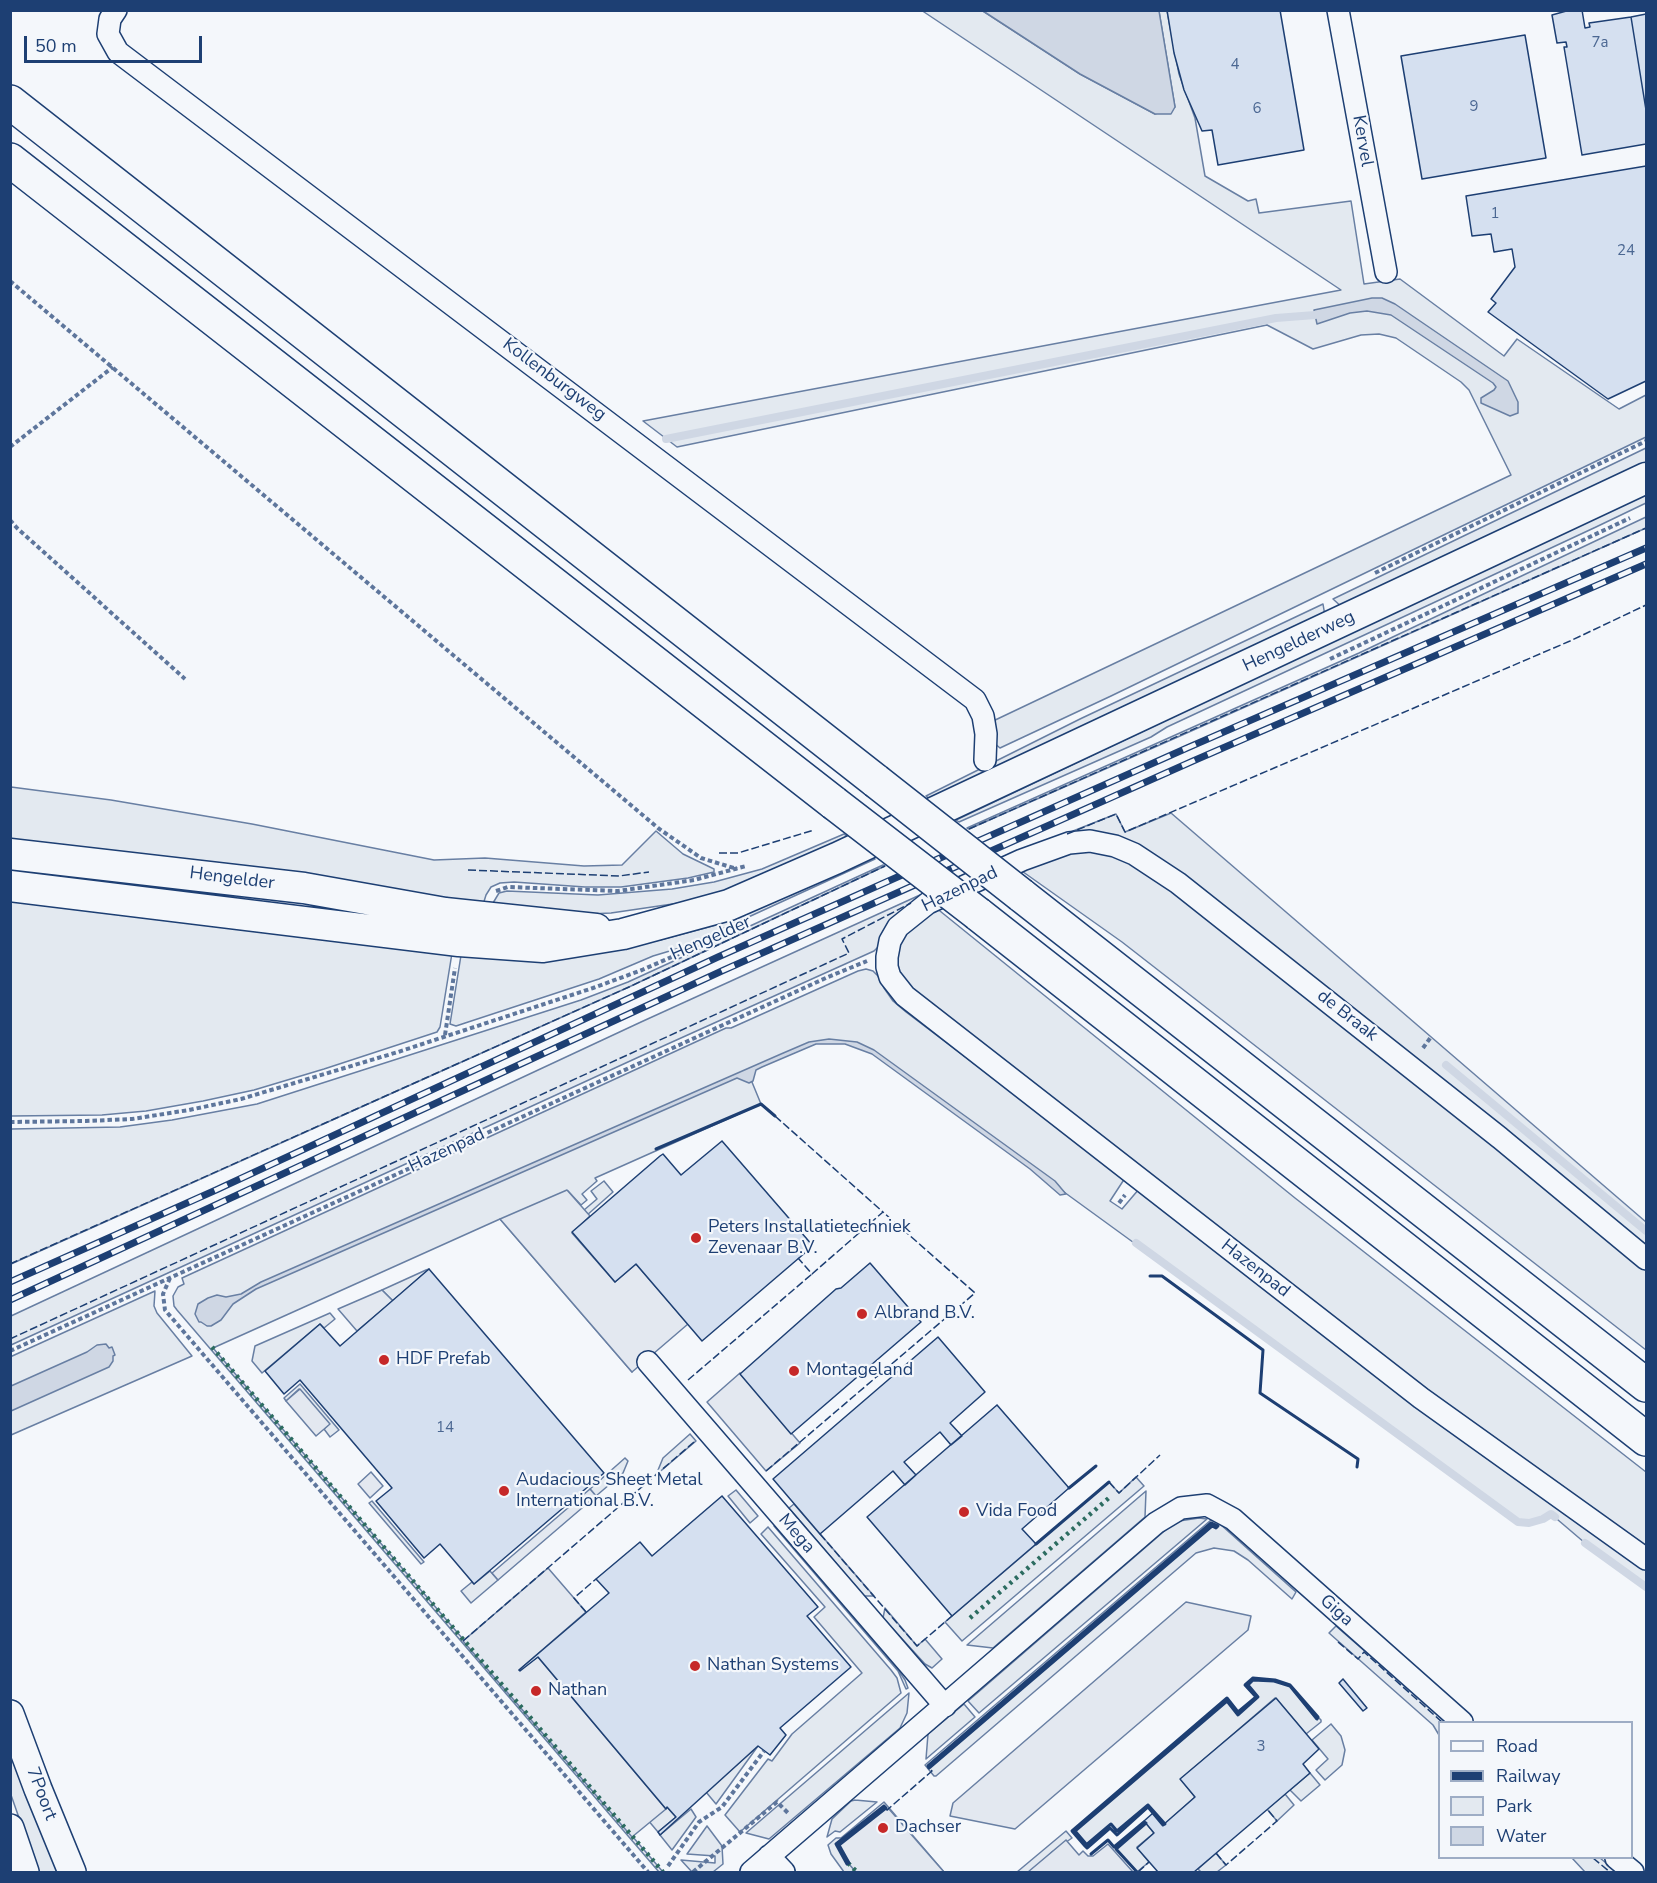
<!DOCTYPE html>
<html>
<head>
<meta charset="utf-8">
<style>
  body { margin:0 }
  #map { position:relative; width:1657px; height:1883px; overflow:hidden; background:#f4f7fb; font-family:"Nunito Sans",sans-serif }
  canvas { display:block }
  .frame { position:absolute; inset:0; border:12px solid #1d3f73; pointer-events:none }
  .legend { position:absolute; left:1438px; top:1721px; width:195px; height:138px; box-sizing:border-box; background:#f4f7fb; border:2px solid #9eadc5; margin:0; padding:8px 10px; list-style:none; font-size:18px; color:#1d3f73 }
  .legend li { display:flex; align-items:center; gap:12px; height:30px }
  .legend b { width:30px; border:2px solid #9eadc5 }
  .scale { position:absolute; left:24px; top:36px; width:178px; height:27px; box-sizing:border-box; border:3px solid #1d3f73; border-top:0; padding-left:8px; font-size:18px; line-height:21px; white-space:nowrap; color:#1d3f73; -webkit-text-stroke:4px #f4f7fb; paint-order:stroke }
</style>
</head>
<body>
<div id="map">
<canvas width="1657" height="1883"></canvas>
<div class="frame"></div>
<ul class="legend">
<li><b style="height:8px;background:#f4f7fb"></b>Road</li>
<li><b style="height:8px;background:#1d3f73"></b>Railway</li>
<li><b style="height:16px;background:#e3e9f0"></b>Park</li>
<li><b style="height:16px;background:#cfd7e4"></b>Water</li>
</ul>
<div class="scale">50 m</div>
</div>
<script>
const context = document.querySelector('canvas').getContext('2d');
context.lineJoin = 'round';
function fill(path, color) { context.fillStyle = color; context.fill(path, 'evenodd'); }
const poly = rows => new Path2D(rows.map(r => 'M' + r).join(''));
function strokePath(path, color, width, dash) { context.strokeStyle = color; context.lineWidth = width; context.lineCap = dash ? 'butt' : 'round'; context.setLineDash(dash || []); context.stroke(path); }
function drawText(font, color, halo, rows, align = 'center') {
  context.font = font + ' "Nunito Sans",sans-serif'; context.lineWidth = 4.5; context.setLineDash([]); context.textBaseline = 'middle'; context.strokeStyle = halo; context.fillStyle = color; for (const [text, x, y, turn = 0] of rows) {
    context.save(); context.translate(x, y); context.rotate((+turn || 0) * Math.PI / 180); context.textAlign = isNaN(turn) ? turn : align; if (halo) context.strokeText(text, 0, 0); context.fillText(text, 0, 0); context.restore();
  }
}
const green = poly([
  [921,10,983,11,1080,74,1155,114,1175,107,1159,11,1167,11,1179,74,1195,118,1205,176,1248,201,1256,199,1259,213,1351,201,1364,284,1400,279,1504,356,1517,339,1619,409,1646,395,1646,437,1111,696,1000,748,993,742,991,722,1511,475,1469,390,1461,382,1396,338,1379,334,1361,335,1313,349,1267,325,677,447,643,421,1341,290,921,10],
  [1646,448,1646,465,1344,609,1333,599,1646,448],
  [1646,492,1646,503,1596,527,1167,727,1151,737,959,822,956,820,1646,492],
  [1646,517,1646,528,1180,736,969,829,967,828,1359,653,1646,517],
  [1323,604,1325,616,934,802,926,796,1080,719,1323,604],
  [11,787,111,800,252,824,434,860,485,858,584,866,622,865,656,831,683,854,714,869,714,872,688,878,621,887,585,887,514,882,500,883,491,887,486,895,482,908,11,844,11,787],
  [1171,813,1646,1222,1646,1251,1130,843,1005,858,1116,814,1125,832,1171,813],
  [844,834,850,839,724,892,693,901,611,913,568,915,493,903,499,893,507,891,598,895,672,889,714,882,762,869,844,834],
  [1079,851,1106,852,1157,874,1646,1267,1646,1350,1122,942,1019,869,1079,851],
  [871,856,875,859,683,947,653,956,599,979,456,1026,450,1024,462,949,610,949,660,940,716,925,871,856],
  [883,865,885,866,629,987,11,1264,11,1129,120,1127,172,1120,257,1104,581,1000,628,982,883,865],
  [920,895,926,900,874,951,641,1056,11,1345,11,1316,641,1022,920,895],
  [11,896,453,947,440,1027,437,1032,324,1069,254,1090,203,1101,146,1111,102,1115,11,1116,11,896],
  [935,907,1295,1198,1646,1472,1646,1553,1491,1442,914,997,894,965,902,934,935,907],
  [866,969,873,971,878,976,884,988,893,1001,906,1012,1125,1178,1110,1201,1122,1209,1139,1189,1646,1565,1646,1587,1585,1543,1551,1514,1543,1519,1529,1523,1518,1522,870,1051,846,1042,822,1041,747,1070,761,1104,595,1178,597,1181,582,1194,587,1200,581,1205,568,1191,552,1199,632,1372,500,1219,213,1348,663,1872,659,1872,177,1310,174,1306,173,1296,178,1287,184,1284,182,1278,726,1028,731,1028,858,971,866,969],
  [604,1181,613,1192,568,1232,564,1227,597,1199,591,1191,604,1181],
  [429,1269,393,1301,382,1290,426,1270,429,1269],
  [155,1291,154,1306,157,1313,192,1356,11,1435,10,1357,155,1291],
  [330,1313,335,1319,324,1328,320,1324,262,1373,252,1361,255,1346,330,1313],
  [300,1384,339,1430,330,1437,324,1429,329,1424,299,1389,286,1401,284,1398,300,1384],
  [690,1434,696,1441,656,1475,663,1458,690,1434],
  [625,1458,628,1461,623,1473,596,1496,590,1489,625,1458],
  [1136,1477,1144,1486,962,1641,945,1622,1109,1482,1119,1493,1136,1477],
  [736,1490,758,1516,750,1523,728,1496,736,1490],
  [1146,1491,1145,1517,993,1648,967,1645,1146,1491],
  [372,1501,424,1562,421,1564,369,1503,372,1501],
  [794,1504,874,1596,864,1596,789,1508,794,1504],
  [1199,1518,1207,1519,979,1713,968,1701,1169,1527,1179,1521,1199,1518],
  [1211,1520,1220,1524,1296,1592,1292,1599,1248,1560,1234,1551,1214,1548,1196,1553,936,1776,934,1776,925,1765,1211,1520],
  [1211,1523,1218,1526,1216,1528,1212,1526,929,1767,928,1765,1211,1523],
  [775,1525,897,1668,905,1680,908,1688,906,1689,898,1671,774,1526,775,1525],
  [768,1527,891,1670,897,1678,901,1693,740,1832,725,1815,768,1759,772,1761,792,1734,862,1673,814,1617,825,1607,761,1534,768,1527],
  [490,1571,498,1580,471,1603,461,1591,472,1582,474,1584,490,1571],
  [885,1608,917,1646,925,1639,942,1659,932,1668,925,1664,883,1618,885,1608],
  [1336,1626,1446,1722,1440,1722,1439,1735,1433,1725,1329,1633,1336,1626],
  [1253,1680,1274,1681,1290,1686,1316,1719,1318,1717,1321,1720,1321,1722,1306,1734,1275,1698,1181,1779,1195,1797,1165,1824,1148,1805,1117,1831,1111,1824,1087,1845,1075,1831,1227,1701,1238,1714,1258,1697,1248,1685,1253,1680],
  [909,1693,907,1713,900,1728,769,1839,746,1833,909,1693],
  [964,1704,975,1717,926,1759,928,1734,964,1704],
  [1331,1724,1341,1736,1345,1750,1342,1765,1325,1780,1316,1770,1328,1759,1312,1740,1331,1724],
  [758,1746,716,1804,706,1792,758,1746],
  [10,1747,60,1872,38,1872,11,1795,10,1747],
  [1310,1773,1320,1785,1301,1801,1290,1790,1310,1773],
  [1285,1794,1294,1805,1277,1821,1267,1809,1285,1794],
  [855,1800,877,1802,840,1832,835,1831,827,1837,832,1819,851,1801,855,1800],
  [884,1802,944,1872,844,1872,831,1854,828,1845,836,1838,841,1838,884,1802],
  [667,1807,676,1817,658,1832,642,1813,667,1807],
  [691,1809,696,1817,672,1850,660,1835,691,1809],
  [1146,1823,1154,1833,1137,1847,1149,1862,1137,1872,1116,1849,1146,1823],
  [707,1826,722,1846,723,1864,713,1872,692,1872,681,1860,715,1863,715,1856,687,1854,707,1826],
  [1066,1831,1072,1838,1052,1852,1032,1872,1017,1872,1066,1831],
  [1216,1853,1226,1865,1217,1872,1201,1872,1198,1869,1216,1853],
  [1572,1858,1600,1858,1617,1872,1585,1872,1572,1858]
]);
const parking = poly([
  [567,1190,590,1216,572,1233,615,1282,636,1264,688,1324,632,1372,500,1219,567,1190],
  [382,1290,393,1301,357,1331,338,1309,382,1290],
  [740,1373,800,1443,766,1471,707,1402,740,1373],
  [300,1389,330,1424,316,1436,286,1401,300,1389],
  [371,1472,383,1486,370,1498,358,1484,371,1472],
  [590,1489,596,1496,498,1580,492,1573,590,1489],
  [548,1568,586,1612,519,1670,538,1657,666,1809,632,1837,463,1641,548,1568],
  [1186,1602,1251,1616,1248,1630,1015,1829,950,1816,953,1803,1186,1602],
  [886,1808,887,1810,889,1809,944,1872,856,1872,848,1863,839,1845,886,1808],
  [1066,1840,1079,1855,1083,1851,1088,1856,1093,1856,1108,1844,1133,1872,1028,1872,1066,1840]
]);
const water = poly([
  [983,11,1159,11,1175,107,1171,114,1155,114,1080,74,983,11],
  [1372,298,1382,298,1395,304,1508,381,1518,402,1518,413,1510,416,1481,403,1481,398,1494,390,1496,387,1493,383,1391,315,1367,311,1350,313,1317,324,1314,310,1372,298],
  [829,1039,857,1042,874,1050,1055,1181,1066,1194,1060,1195,1030,1169,872,1054,845,1044,816,1044,762,1067,756,1070,753,1081,749,1083,737,1078,256,1289,233,1304,221,1320,211,1326,207,1326,201,1322,199,1322,195,1314,198,1304,208,1298,217,1295,226,1297,241,1294,261,1282,781,1054,809,1042,829,1039],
  [106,1344,109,1348,112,1347,115,1355,113,1356,113,1361,109,1367,11,1411,11,1386,87,1352,97,1345,106,1344]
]);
const stream = poly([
  [666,439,1276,318,1315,315],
  [1446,1065,1646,1231],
  [1136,1243,1518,1522,1529,1523,1543,1519,1551,1514,1555,1517],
  [1585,1543,1646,1587]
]);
const building = poly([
  [1167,10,1280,10,1304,150,1218,165,1212,130,1202,131,1184,90,1174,53,1167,10],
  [1570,10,1582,10,1585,28,1590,27,1589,23,1631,17,1646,110,1646,144,1582,155,1564,47,1567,47,1566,42,1557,43,1552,15,1570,10],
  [1646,14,1646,110,1631,17,1646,14],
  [1525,35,1546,158,1422,179,1401,56,1525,35],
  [1646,166,1646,381,1608,399,1488,312,1496,303,1491,299,1515,267,1512,249,1494,252,1491,234,1472,236,1466,196,1646,166],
  [722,1141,813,1246,702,1341,636,1264,615,1282,572,1232,660,1156,663,1154,681,1175,722,1141],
  [870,1263,921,1322,791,1434,740,1374,836,1289,841,1288,870,1263],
  [429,1269,604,1473,474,1584,440,1544,424,1558,376,1501,392,1488,300,1380,284,1394,265,1371,320,1324,340,1346,429,1269],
  [938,1337,985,1392,950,1423,962,1436,951,1445,940,1432,904,1462,916,1475,905,1485,893,1471,820,1534,773,1479,938,1337],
  [997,1405,1069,1488,1022,1529,1036,1544,952,1616,867,1517,997,1405],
  [722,1496,818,1607,807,1616,851,1667,780,1728,786,1735,770,1755,758,1746,660,1835,658,1832,676,1817,667,1807,666,1809,538,1657,520,1671,519,1670,609,1593,596,1579,640,1542,652,1556,722,1496],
  [1343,1679,1367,1708,1363,1711,1339,1683,1343,1679],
  [1276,1698,1319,1749,1303,1764,1310,1773,1194,1872,1158,1872,1137,1848,1154,1833,1144,1821,1153,1813,1163,1825,1195,1797,1180,1779,1276,1698]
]);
const path = poly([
  [10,281,658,828,701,858,737,869],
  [10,447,113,367],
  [10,520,17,528,185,679],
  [1375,573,1646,441],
  [1330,659,1630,518],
  [496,891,508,887,618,891,694,880,746,866],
  [445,1035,455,968],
  [1423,1048,1431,1037],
  [10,1122,86,1121,132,1119,189,1110,241,1099,398,1052,593,988,642,970,708,941],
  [1119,1203,1125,1195],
  [170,1278,163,1294,165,1310,648,1872],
  [10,1351,828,977,867,961],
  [668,1866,699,1822,722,1807,764,1751],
  [693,1872,777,1802,788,1813]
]);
const minor = poly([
  [116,10,110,19,108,34,118,52,975,700,983,716,986,734,985,760],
  [1338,10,1386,272],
  [1646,1259,1500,1138,1178,883,1134,854,1115,846,1090,841,1069,843,1022,860,928,903,898,927,890,941,887,957,887,967,890,977,905,996,1421,1398,1646,1559],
  [648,1362,945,1706],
  [769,1856,784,1872],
  [1616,1858,1633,1872],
  [751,1872,1156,1523,1181,1508,1207,1505,1233,1519,1462,1722]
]);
const tertiary = poly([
  [10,1714,38,1789,72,1872],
  [10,1828,25,1872]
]);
const secondary = poly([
  [10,854,304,888,445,913,596,929],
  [10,886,459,941,543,947,623,934,729,905,837,858,1646,478]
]);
const motorway = poly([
  [10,102,876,781],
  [10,160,834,803],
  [1021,895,1646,1385],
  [978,914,1646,1439]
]);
const rail = poly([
  [10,1282,216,1190,718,957,1187,748,1646,548],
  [10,1300,724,970,1193,761,1646,564]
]);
const motorwayBridge = poly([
  [876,781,1021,895],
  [834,803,978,914]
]);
const hedge = poly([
  [212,1347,663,1872],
  [970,1618,1110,1497],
  [848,1863,857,1872]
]);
const fence = poly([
  [969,829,1646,528],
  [1067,834,1116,814,1125,832,1570,641,1646,605],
  [719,853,738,853,814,830],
  [468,870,619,876,649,872],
  [775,1116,883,1212,812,1274,798,1258],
  [10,1264,629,987,885,866],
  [10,1339,849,953,842,939,911,903],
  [688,1380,812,1274],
  [766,1471,975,1293,883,1212],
  [1109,1482,1119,1493,1160,1455],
  [820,1534,917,1646,952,1616],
  [586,1612,574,1598,596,1579],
  [463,1641,694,1442],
  [1338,1642,1358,1659,1364,1652,1442,1722],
  [886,1808,887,1810,932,1771,929,1768],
  [1216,1853,1226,1865,1277,1821,1267,1809],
  [1593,1858,1610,1872],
  [1138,1872,1149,1862]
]);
const wall = poly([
  [656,1149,761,1104,775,1116],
  [1150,1276,1162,1276,1263,1350,1260,1393,1358,1459,1357,1467],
  [1069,1488,1096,1466],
  [1211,1523,1218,1526,1216,1528,1212,1526,929,1768,928,1766,1211,1523],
  [1036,1544,1109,1482],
  [1253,1678,1275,1680,1290,1685,1318,1717,1317,1719,1290,1686,1274,1681,1253,1680,1248,1685,1258,1697,1238,1715,1227,1701,1075,1831,1087,1845,1085,1846,1072,1831,1227,1698,1238,1712,1256,1697,1245,1685,1253,1678],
  [1148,1805,1165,1824,1163,1825,1148,1807,1117,1835,1110,1828,1087,1848,1085,1846,1111,1824,1117,1831,1148,1805],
  [884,1806,886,1808,839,1845,849,1863,847,1864,836,1844,884,1806],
  [1091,1854,1108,1840,1114,1847,1144,1822,1146,1823,1116,1849,1137,1872]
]);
const markers = [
  [696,1238,6,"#c62828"],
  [862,1314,6,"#c62828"],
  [384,1360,6,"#c62828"],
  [794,1371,6,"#c62828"],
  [504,1491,6,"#c62828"],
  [964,1512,6,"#c62828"],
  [695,1666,6,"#c62828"],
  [536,1691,6,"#c62828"],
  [883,1828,6,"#c62828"]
];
const numberNames = [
  ["7a",1600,43],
  ["4",1235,65],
  ["9",1474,107],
  ["6",1257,109],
  ["1",1495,214],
  ["24",1626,251],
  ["14",445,1428],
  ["3",1261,1747]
];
const streetNames = [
  ["Kervel",1362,141,80],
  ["Kollenburgweg",554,380,37],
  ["Hengelderweg",1299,642,-25],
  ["Hengelder",232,879,7],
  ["Hazenpad",960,890,-26],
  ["Hengelder",711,939,-24],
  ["de Braak",1347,1016,38],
  ["Hazenpad",447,1151,-25],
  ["Hazenpad",1255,1269,38],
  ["Mega",796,1534,49],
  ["Giga",1336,1611,42],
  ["7Poort",41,1794,69]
];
const poiNames = [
  ["Peters Installatietechniek",708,1228],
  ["Zevenaar B.V.",708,1249],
  ["Albrand B.V.",874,1314],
  ["HDF Prefab",396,1360],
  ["Montageland",806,1371],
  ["Audacious Sheet Metal",516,1481],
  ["International B.V.",516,1502],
  ["Vida Food",976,1512],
  ["Nathan Systems",707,1666],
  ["Nathan",548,1691],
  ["Dachser",895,1828]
];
fill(green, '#e3e9f0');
strokePath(green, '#687fa3', 1.5);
fill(parking, '#e3e8f0');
strokePath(parking, '#687fa3', 1.5);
fill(water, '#cfd7e4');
strokePath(water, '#687fa3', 1.5);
strokePath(stream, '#cfd7e4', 8);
fill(building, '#d5e0f0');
strokePath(building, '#1d3f73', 1.5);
strokePath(minor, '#1d3f73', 24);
strokePath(tertiary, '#1d3f73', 30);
strokePath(secondary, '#1d3f73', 33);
strokePath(motorway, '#1d3f73', 36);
strokePath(path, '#5e769c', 4, [4.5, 3]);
strokePath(minor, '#f4f7fb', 21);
strokePath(tertiary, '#f4f7fb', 27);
strokePath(secondary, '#f4f7fb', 30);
strokePath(motorway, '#f4f7fb', 33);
strokePath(rail, '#1d3f73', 7);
strokePath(rail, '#f4f7fb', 4.5, [14]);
strokePath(motorwayBridge, '#1d3f73', 36, []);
strokePath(motorwayBridge, '#f4f7fb', 33);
strokePath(hedge, '#2c6c60', 4.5, [3, 4.5]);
strokePath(fence, '#1d3f73', 1.5, [8, 3]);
strokePath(wall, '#1d3f73', 3);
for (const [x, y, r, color] of markers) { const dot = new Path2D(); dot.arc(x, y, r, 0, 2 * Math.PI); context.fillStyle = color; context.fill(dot); strokePath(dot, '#f4f7fb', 2); }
drawText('15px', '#4b6792', null, numberNames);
drawText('18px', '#1d3f73', '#f4f7fb', streetNames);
drawText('18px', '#1d3f73', '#f4f7fb', poiNames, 'left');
</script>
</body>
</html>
